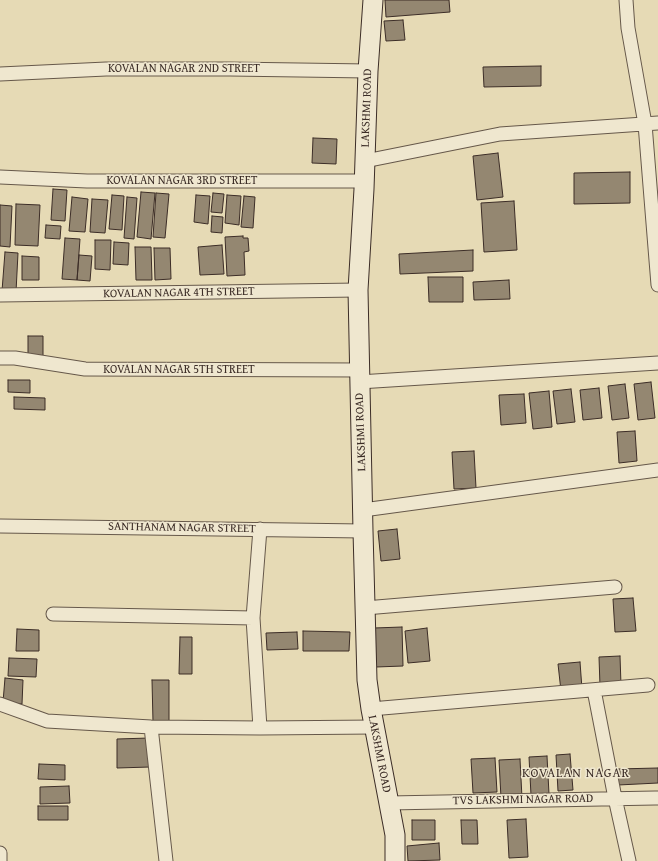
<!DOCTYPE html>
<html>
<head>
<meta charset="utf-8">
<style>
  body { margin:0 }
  canvas { display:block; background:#e6dab5 }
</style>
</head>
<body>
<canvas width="658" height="861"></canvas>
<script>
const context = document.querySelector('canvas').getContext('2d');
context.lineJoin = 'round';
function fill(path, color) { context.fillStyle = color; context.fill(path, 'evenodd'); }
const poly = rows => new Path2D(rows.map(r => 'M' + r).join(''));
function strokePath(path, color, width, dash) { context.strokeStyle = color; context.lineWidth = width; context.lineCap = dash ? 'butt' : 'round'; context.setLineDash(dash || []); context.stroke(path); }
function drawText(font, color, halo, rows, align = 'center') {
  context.font = font + ' "Gentium Book Plus",serif'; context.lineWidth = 3; context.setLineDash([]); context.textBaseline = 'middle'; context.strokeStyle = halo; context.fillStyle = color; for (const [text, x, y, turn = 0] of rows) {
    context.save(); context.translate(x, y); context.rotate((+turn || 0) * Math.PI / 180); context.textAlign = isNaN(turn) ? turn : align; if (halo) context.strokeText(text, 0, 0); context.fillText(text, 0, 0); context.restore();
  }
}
const building = poly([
  [385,0,449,0,450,12,386,17,385,0],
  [403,20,405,40,386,41,384,21,403,20],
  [541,66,541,86,484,87,483,67,541,66],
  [313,138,337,139,336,164,312,163,313,138],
  [498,153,503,197,477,200,473,156,498,153],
  [630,172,630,203,574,204,574,173,630,172],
  [53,189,67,190,65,221,51,220,53,189],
  [141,192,155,193,151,239,137,237,141,192],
  [156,193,169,194,165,238,153,237,156,193],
  [213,193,224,194,222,213,211,212,213,193],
  [112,195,124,196,122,230,109,229,112,195],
  [196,195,210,196,208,224,194,222,196,195],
  [227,195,241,196,239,225,225,223,227,195],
  [244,196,255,197,253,228,241,227,244,196],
  [72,197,88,199,85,232,69,231,72,197],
  [127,197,137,198,134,239,124,238,127,197],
  [92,199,108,200,105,233,90,232,92,199],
  [514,201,517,250,484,252,481,203,514,201],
  [16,204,40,205,38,246,15,245,16,204],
  [0,205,12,206,10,247,0,246,0,205],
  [212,216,223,217,222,233,211,232,212,216],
  [46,225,61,226,60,239,45,238,46,225],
  [243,236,243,238,248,238,249,251,244,252,245,275,227,276,225,237,243,236],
  [65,238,80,239,77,280,62,279,65,238],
  [95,240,111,240,110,270,95,269,95,240],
  [114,242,129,243,128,265,113,264,114,242],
  [222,245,224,274,200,275,198,247,222,245],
  [135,247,151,247,152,280,136,280,135,247],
  [154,248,170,248,171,279,155,280,154,248],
  [473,250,473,271,400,274,399,254,473,250],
  [5,252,18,253,16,292,2,291,5,252],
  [79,255,92,256,90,281,77,280,79,255],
  [22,256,39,257,39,280,22,280,22,256],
  [428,277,463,277,463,302,429,302,428,277],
  [509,280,510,299,474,300,473,282,509,280],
  [28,336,43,336,43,359,28,359,28,336],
  [8,380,30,380,30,393,8,392,8,380],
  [651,382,655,418,638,420,634,384,651,382],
  [625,384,629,418,612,420,608,386,625,384],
  [599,388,602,418,583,420,580,390,599,388],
  [571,389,575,422,557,424,553,391,571,389],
  [549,391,552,427,533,429,529,393,549,391],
  [524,394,526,423,501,425,499,395,524,394],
  [14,397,45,398,45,410,14,409,14,397],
  [635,431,637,461,619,463,617,432,635,431],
  [474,451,476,488,454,489,452,452,474,451],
  [397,529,400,559,381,561,378,531,397,529],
  [633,598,636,631,615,632,613,599,633,598],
  [402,627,403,666,376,667,374,628,402,627],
  [427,628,430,661,408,663,405,631,427,628],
  [17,629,39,630,39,651,16,651,17,629],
  [303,631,350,632,349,651,303,651,303,631],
  [297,632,298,649,267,650,266,633,297,632],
  [180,637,192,637,192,674,179,674,180,637],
  [620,656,621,685,600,686,599,657,620,656],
  [9,658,37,659,36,677,8,676,9,658],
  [580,662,582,689,561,691,558,664,580,662],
  [5,678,23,680,22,704,3,702,5,678],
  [152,680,169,680,169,722,153,722,152,680],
  [149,738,150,767,117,768,117,739,149,738],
  [570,754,573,790,558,791,556,755,570,754],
  [547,756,549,794,531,795,529,757,547,756],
  [495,758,497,792,473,793,471,759,495,758],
  [520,759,522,798,501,798,499,760,520,759],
  [39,764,65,765,65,780,38,779,39,764],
  [658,768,658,783,618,785,617,769,658,768],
  [69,786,70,803,40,804,40,787,69,786],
  [38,806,68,806,68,820,38,820,38,806],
  [526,819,528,857,509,858,507,820,526,819],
  [412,820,435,820,435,840,412,840,412,820],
  [461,820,477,820,478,844,462,844,461,820],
  [439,843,440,860,408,861,407,846,439,843]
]);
const street = poly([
  [626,0,628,28,645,124,658,285],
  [0,74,106,69,230,69,368,71],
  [365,161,500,134,658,123],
  [0,177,87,181,364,181],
  [0,295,358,290],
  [0,358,15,358,85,369,360,370],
  [359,382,658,363],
  [363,510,658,470],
  [0,526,363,531],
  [365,608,615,587],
  [53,614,253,618,260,529],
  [253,618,260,728],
  [594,690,615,798,629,861],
  [0,704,47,721,151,727,260,728,375,727],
  [371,709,648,685],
  [151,727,166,861],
  [389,803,655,798,658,798],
  [0,853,0,861]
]);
const secondary = poly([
  [373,0,368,71,364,189,358,290,363,531,367,680,371,709,395,835,395,861]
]);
const streetNames = [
  ["KOVALAN NAGAR 2ND STREET",184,69],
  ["LAKSHMI ROAD",367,108,-88],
  ["KOVALAN NAGAR 3RD STREET",182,181],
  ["KOVALAN NAGAR 4TH STREET",179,293,-1],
  ["KOVALAN NAGAR 5TH STREET",179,370],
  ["LAKSHMI ROAD",361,432,-92],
  ["SANTHANAM NAGAR STREET",182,528,1],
  ["LAKSHMI ROAD",379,754,79],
  ["TVS LAKSHMI NAGAR ROAD",523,800,-1]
];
const neighbourhoodNames = [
  ["KOVALAN NAGAR",576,774]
];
fill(building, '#948771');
strokePath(building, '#3c2d27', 1);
strokePath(street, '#66584a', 15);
strokePath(secondary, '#3c2d27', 21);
strokePath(street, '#efe7cf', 13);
strokePath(secondary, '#efe7cf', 19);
drawText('12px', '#3c2d27', '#efe7cf', streetNames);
context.letterSpacing = '1px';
drawText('13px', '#3c2d27', '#efe7cf', neighbourhoodNames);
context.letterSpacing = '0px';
</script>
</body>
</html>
